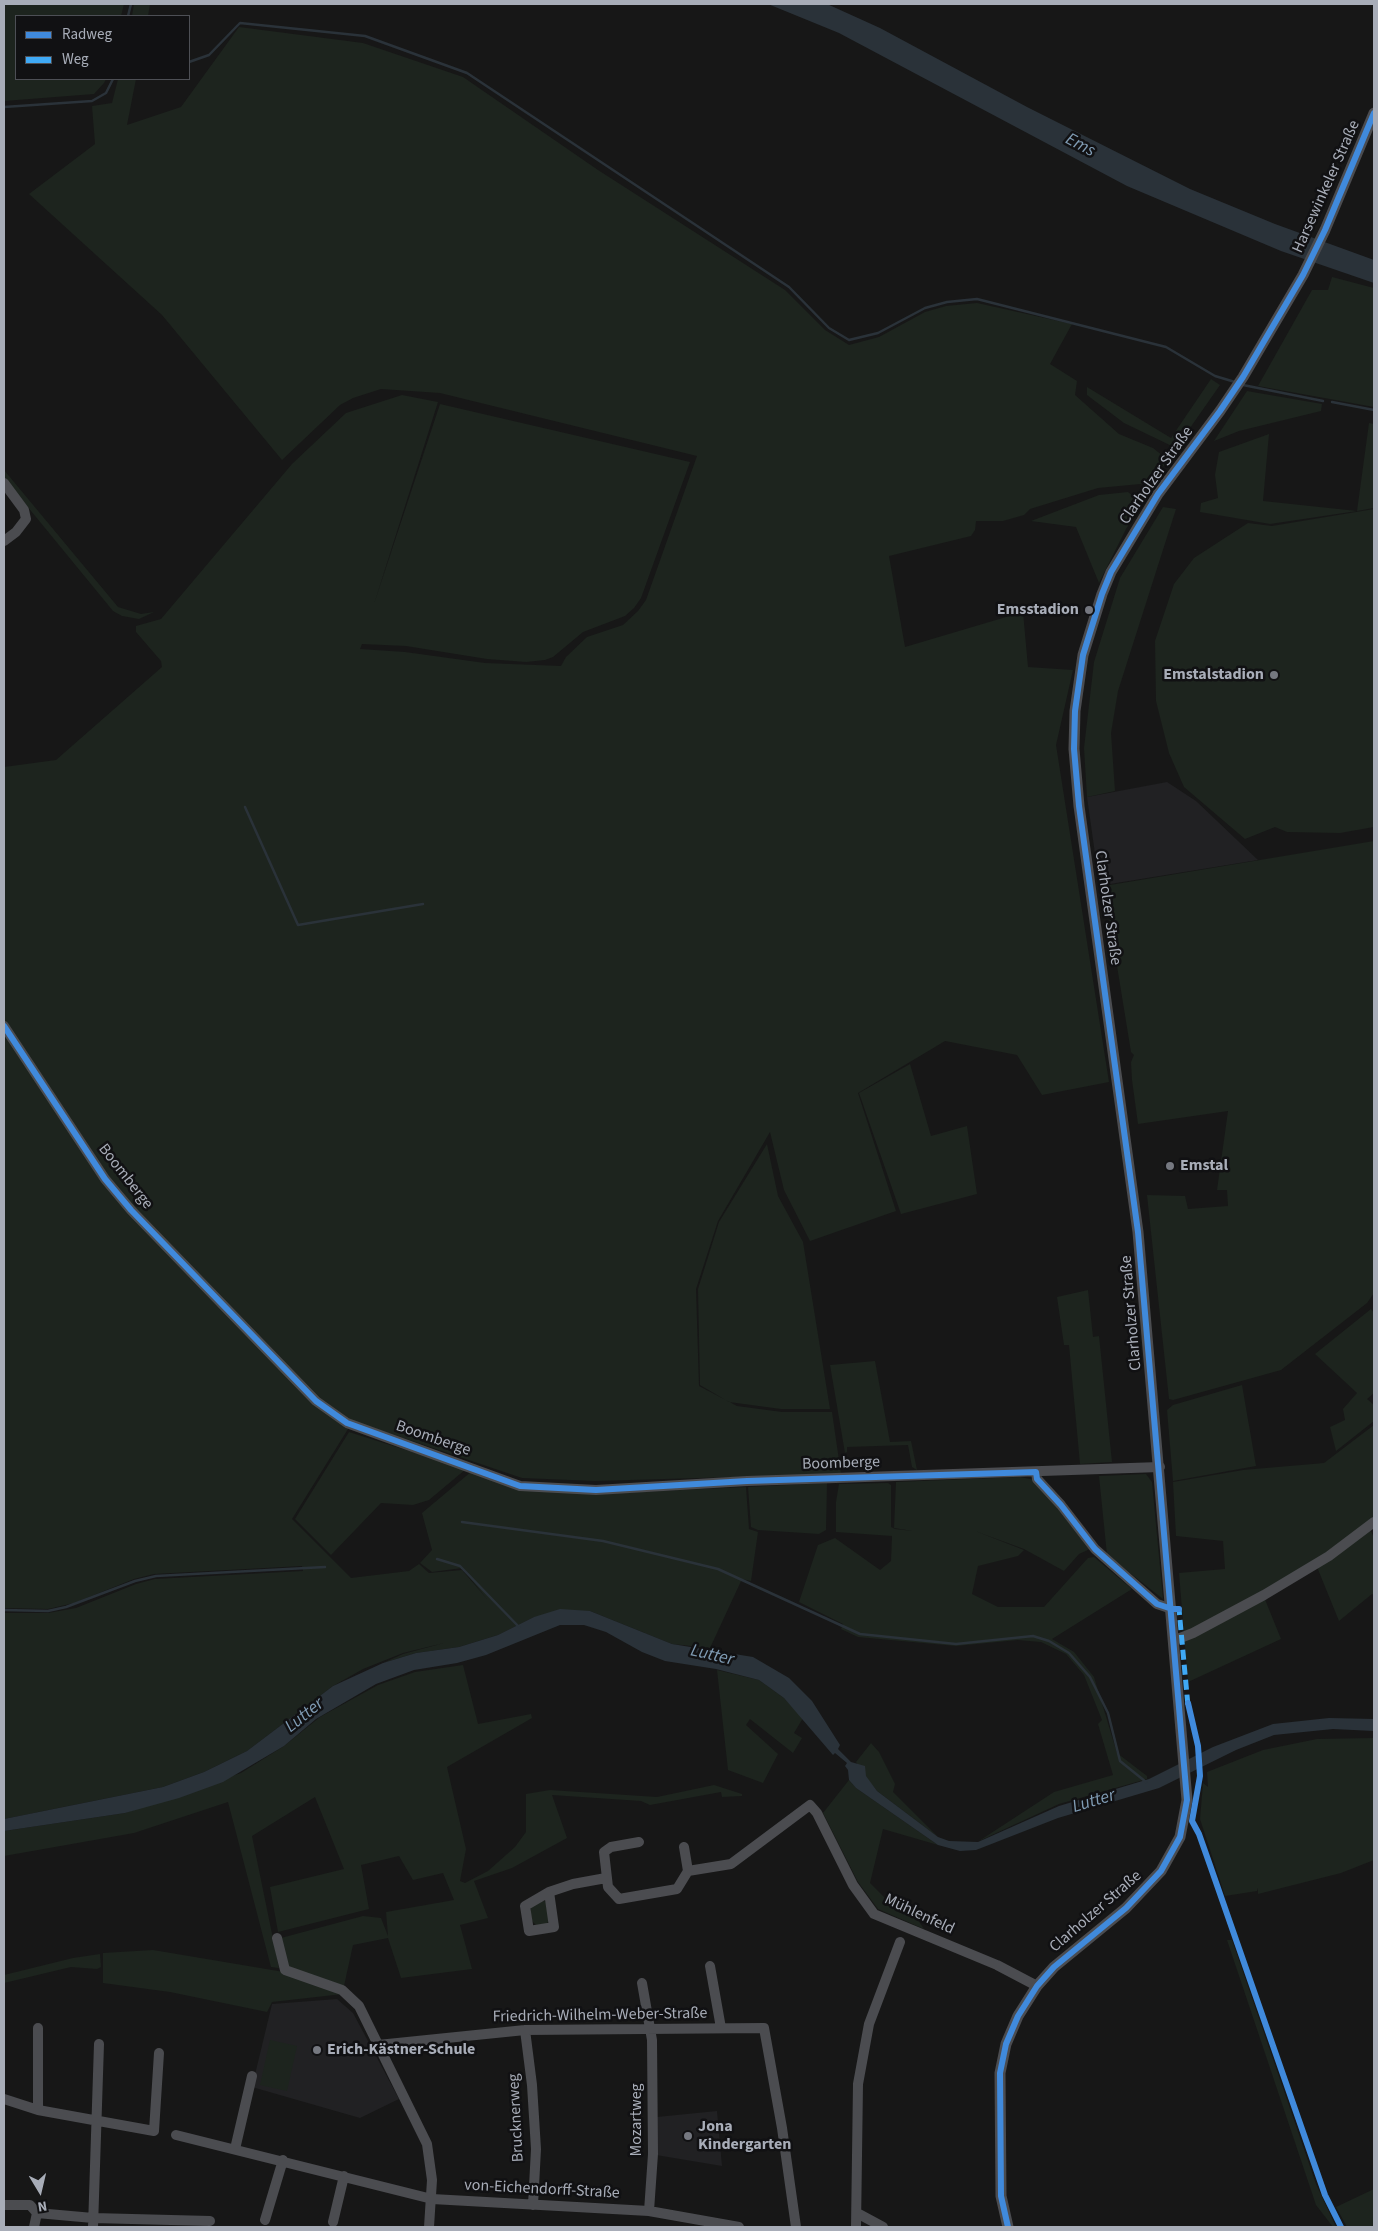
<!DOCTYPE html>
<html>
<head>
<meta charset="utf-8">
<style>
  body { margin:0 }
  #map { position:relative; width:1378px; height:2231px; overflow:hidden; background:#171717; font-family:"Source Sans 3",sans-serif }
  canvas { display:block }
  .frame { position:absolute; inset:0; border:5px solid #a8adb8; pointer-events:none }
  .legend { position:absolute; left:15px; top:15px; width:175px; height:65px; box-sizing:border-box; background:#111113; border:1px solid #4d4f55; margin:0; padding:6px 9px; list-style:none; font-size:15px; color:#a8adb8 }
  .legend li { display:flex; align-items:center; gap:10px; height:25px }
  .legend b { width:25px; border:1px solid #4d4f55 }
  .north { position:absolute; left:15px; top:2166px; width:50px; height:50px; -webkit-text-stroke:4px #111113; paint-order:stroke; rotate:171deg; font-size:14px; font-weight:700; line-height:20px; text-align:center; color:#a8adb8 }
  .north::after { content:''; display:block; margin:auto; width:18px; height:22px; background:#a8adb8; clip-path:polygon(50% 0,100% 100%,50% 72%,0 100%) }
</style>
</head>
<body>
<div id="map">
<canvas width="1378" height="2231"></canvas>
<div class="frame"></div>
<ul class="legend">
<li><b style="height:6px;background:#408adc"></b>Radweg</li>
<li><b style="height:6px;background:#3fa9f5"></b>Weg</li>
</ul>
<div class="north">N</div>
</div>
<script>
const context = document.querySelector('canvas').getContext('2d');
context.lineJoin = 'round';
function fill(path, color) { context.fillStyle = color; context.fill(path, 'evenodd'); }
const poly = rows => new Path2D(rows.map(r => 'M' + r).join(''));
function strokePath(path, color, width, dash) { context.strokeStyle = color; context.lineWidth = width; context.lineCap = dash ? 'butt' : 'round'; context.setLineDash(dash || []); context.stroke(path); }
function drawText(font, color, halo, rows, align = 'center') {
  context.font = font + ' "Source Sans 3",sans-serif'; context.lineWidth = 5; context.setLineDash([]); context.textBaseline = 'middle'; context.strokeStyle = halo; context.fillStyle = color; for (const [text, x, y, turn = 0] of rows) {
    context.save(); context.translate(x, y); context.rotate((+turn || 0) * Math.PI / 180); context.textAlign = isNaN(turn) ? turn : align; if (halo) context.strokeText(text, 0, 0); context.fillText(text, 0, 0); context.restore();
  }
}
const built = poly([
  [1167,782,1196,801,1258,860,1104,885,1097,868,1087,797],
  [337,1999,353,2013,399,2099,360,2118,252,2087,272,2004],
  [717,2111,722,2166,656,2155,657,2117]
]);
const green = poly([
  [4,4,124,4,121,16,16,16,16,79,106,79,104,83,94,94,4,101],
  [134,4,150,4,148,16,132,16],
  [239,27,363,43,463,77,598,170,785,290,825,330,849,345,879,337,925,312,946,306,977,303,1072,324,1050,364,1077,381,1075,395,1119,434,1153,448,1168,460,1151,483,1098,488,1030,509,1024,515,1003,521,976,521,975,530,971,536,889,556,905,647,1023,612,1028,667,1073,670,1056,745,1109,1082,1042,1095,1017,1055,945,1041,858,1093,896,1211,810,1241,784,1190,770,1132,718,1221,696,1289,699,1386,737,1406,782,1412,832,1412,841,1474,595,1481,522,1478,353,1421,292,1519,351,1578,409,1571,419,1564,429,1573,462,1570,487,1599,462,1568,432,1572,420,1563,432,1550,422,1513,472,1471,520,1490,597,1494,746,1487,749,1529,758,1532,751,1581,742,1579,710,1648,672,1644,590,1611,534,1617,498,1635,459,1647,416,1653,383,1663,403,1654,444,1643,403,1653,363,1669,333,1686,247,1751,204,1772,163,1787,4,1819,4,1613,48,1613,76,1608,136,1584,155,1579,303,1571,302,1566,154,1574,134,1579,74,1603,48,1609,4,1608,4,767,56,760,162,667,161,661,136,632,136,626,161,619,292,464,346,413,402,395,438,402,374,604,440,404,690,462,641,598,634,608,625,616,583,632,553,657,545,660,526,662,487,659,406,646,362,644,360,649,405,652,485,663,561,666,566,657,587,637,623,625,638,611,646,600,697,456,440,393,381,389,353,398,340,405,282,460,162,315,29,194,95,144,92,106,112,103,118,79,136,79,127,125,181,107],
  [1332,277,1374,288,1374,407,1258,386,1312,290,1328,290],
  [1211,379,1220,385,1176,448,1124,423,1087,395,1087,387,1171,438],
  [1247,391,1322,404,1321,411,1239,431,1214,441],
  [1369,423,1374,424,1374,508,1357,511,1270,524,1200,512,1201,503,1218,498,1215,475,1219,452,1269,434,1263,501,1357,511],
  [4,470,118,607,141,614,154,612,139,619,122,616,113,611,4,478],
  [1128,492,1142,504,1126,529,1099,583,1076,527,1031,521,1099,495],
  [1163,507,1176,509,1118,691,1111,733,1115,791,1087,797,1084,748,1094,662,1120,578],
  [1374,509,1374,827,1340,833,1287,832,1275,827,1245,839,1184,787,1169,753,1156,701,1155,641,1174,584,1194,558,1248,523,1272,526],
  [1374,841,1374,1293,1367,1303,1281,1370,1173,1400,1169,1399,1147,1195,1185,1196,1188,1209,1228,1206,1227,1190,1217,1190,1228,1111,1138,1124,1132,1080,1131,1062,1134,1055,1131,1052,1104,886],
  [910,1064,931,1136,967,1126,977,1194,901,1214,859,1093],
  [767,1144,778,1196,803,1242,830,1409,781,1409,729,1402,700,1385,698,1289,719,1222],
  [1088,1290,1093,1337,1099,1336,1112,1462,1080,1464,1069,1345,1064,1345,1057,1297],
  [1371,1309,1374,1313,1374,1393,1367,1399,1374,1405,1374,1421,1336,1451,1330,1427,1345,1420,1343,1409,1357,1393,1315,1354],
  [875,1361,890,1442,911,1441,917,1470,912,1467,908,1445,847,1447,847,1452,845,1453,830,1365],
  [1242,1385,1256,1466,1173,1481,1167,1410,1173,1405],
  [1374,1425,1374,1517,1326,1553,1262,1592,1281,1639,1188,1682,1179,1573,1225,1569,1223,1541,1176,1536,1173,1482,1243,1470,1324,1463],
  [349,1432,466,1469,429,1500,413,1505,381,1503,331,1555,295,1519],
  [1146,1474,1152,1482,1163,1599,1107,1555,1099,1476],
  [1020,1477,1035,1480,1090,1549,1079,1554,1064,1571,1024,1549,975,1531,1024,1550,1018,1556,978,1566,972,1594,998,1607,1044,1607,1088,1558,1094,1557,1132,1589,1052,1639,1074,1652,1094,1677,1117,1753,1147,1776,1147,1779,1059,1804,979,1841,1054,1792,1113,1775,1098,1724,1102,1720,1084,1675,1066,1654,1041,1642,1018,1640,956,1646,858,1637,841,1629,843,1624,799,1602,818,1545,835,1538,880,1570,891,1561,892,1536,836,1532,836,1502,839,1484,888,1483,891,1485,891,1527,895,1529,913,1531,894,1528,896,1482],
  [827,1483,826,1530,819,1534,758,1530,751,1527,748,1487],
  [1370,1529,1374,1538,1374,1595,1372,1594,1339,1621,1317,1567],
  [463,1665,478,1724,531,1714,532,1718,447,1767,466,1849,460,1881,465,1883,488,1871,515,1847,526,1832,526,1794,550,1790,657,1797,714,1785,742,1794,742,1796,722,1797,721,1792,650,1805,641,1801,552,1795,567,1838,512,1868,474,1881,488,1918,460,1925,472,1969,401,1978,388,1938,353,1945,344,1986,289,1968,281,1938,363,1916,381,1918,388,1936,386,1912,454,1900,443,1873,413,1880,399,1856,361,1865,369,1909,278,1932,270,1887,344,1869,315,1797,252,1836,279,1968,271,1967,228,1802,134,1833,4,1856,4,1831,125,1813,241,1773,284,1746,320,1717,378,1685,415,1672],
  [717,1670,759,1680,784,1698,803,1718,794,1733,802,1738,793,1753,750,1719,746,1725,778,1754,763,1783,728,1770],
  [1374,1738,1374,1860,1341,1873,1258,1894,1258,1888,1257,1891,1225,1896,1200,1819,1203,1783,1208,1787,1207,1772,1263,1750,1317,1739],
  [871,1743,879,1752,895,1784,893,1792,938,1837,877,1791,865,1776,856,1762],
  [849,1780,856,1788,938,1845,883,1829,870,1883,893,1906,918,1920,924,1929,878,1909,858,1882,823,1813],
  [541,1899,546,1902,549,1921,546,1924,536,1925,532,1921,530,1911,532,1904],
  [1227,1940,1232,1940,1316,2184,1336,2227,1333,2227,1316,2205],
  [153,1950,284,1972,343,1994,272,2002,267,2012,170,1992,103,1983,103,1953],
  [100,1954,101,1967,97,1969,71,1967,4,1983,4,1975,73,1958],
  [270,2040,297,2046,287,2091,260,2085],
  [1374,2189,1374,2227,1347,2227,1336,2207]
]);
const water = poly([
  [768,4,827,4,880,28,1027,107,1190,189,1275,224,1374,260,1374,283,1281,251,1127,186,839,33],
  [560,1609,590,1611,672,1644,753,1657,789,1678,812,1701,840,1745,838,1749,851,1762,865,1766,866,1776,877,1791,938,1837,949,1841,978,1842,1059,1806,1149,1779,1213,1747,1273,1724,1329,1718,1374,1719,1374,1731,1333,1729,1274,1735,1236,1750,1159,1788,1058,1818,976,1850,960,1851,938,1845,856,1788,849,1780,848,1770,845,1766,847,1763,835,1753,833,1755,784,1698,759,1680,716,1669,665,1661,642,1652,606,1632,584,1625,560,1625,486,1655,457,1663,414,1670,376,1684,316,1719,284,1746,223,1782,179,1798,125,1813,4,1831,4,1819,163,1787,204,1772,247,1751,333,1686,383,1663,416,1653,459,1647,498,1635,534,1617]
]);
const stream = poly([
  [128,16,131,4],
  [189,62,209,55,240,23,365,36,467,73,789,287,829,328,849,340,878,333,925,308,947,302,977,299,1166,347,1215,376,1235,382],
  [4,107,92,101,106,93,113,79],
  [1243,385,1323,401],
  [1332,402,1374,410],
  [245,807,298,925,423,904],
  [462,1522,603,1541,718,1569,860,1634,956,1644,1033,1636,1049,1641,1069,1653,1090,1677,1108,1713,1120,1761,1146,1782],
  [437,1559,460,1566,519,1627],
  [4,1610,48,1611,66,1607,135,1581,156,1576,325,1567]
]);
const minor = poly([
  [4,483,24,510,26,519,16,532,4,541],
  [4,1026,105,1179,131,1210,316,1401,347,1423,520,1486,596,1490,747,1481,1160,1467],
  [1036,1472,1037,1479,1061,1505,1095,1549,1157,1604,1172,1609],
  [1175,1640,1193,1633,1264,1595,1329,1556,1374,1522],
  [639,1842,611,1847,604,1852,608,1887,619,1899,677,1889,688,1871,731,1864,810,1805,817,1813,853,1885,874,1914,997,1965,1037,1986],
  [684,1847,688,1871],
  [549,1892,525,1906,529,1931,554,1927,549,1892,573,1884,606,1878],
  [277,1938,285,1970,342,1990,359,2006,427,2144,432,2180,429,2227],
  [710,1966,721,2028],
  [642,1983,652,2040,653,2154,649,2211],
  [38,2028,38,2110],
  [525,2030,532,2085,536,2149,533,2205],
  [378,2045,525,2030,764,2028,782,2128,796,2227],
  [4,2099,38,2110,154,2131,159,2053],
  [176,2135,432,2199,649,2211,739,2227],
  [235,2149,252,2076],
  [4,2205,30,2205,37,2213,93,2218,210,2221],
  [857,2213,883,2227],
  [265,2220,283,2160],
  [333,2222,344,2176],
  [34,2227,37,2213],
  [93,2227,99,2044],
  [856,2227,858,2084,869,2024,900,1942]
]);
const tertiary = poly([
  [1008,2227,1001,2196,1000,2073,1006,2044,1018,2016,1037,1986,1054,1967,1126,1908,1161,1871,1180,1837,1187,1800,1138,1232,1079,806,1074,749,1075,711,1083,655,1102,594,1111,572,1158,494,1220,411,1243,377,1303,275,1325,230,1374,113]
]);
const quiet = poly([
  [1175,1609,1179,1609,1188,1706]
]);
const cycleway = poly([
  [4,1026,105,1179,131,1210,316,1401,347,1423,520,1486,596,1490,747,1481,1036,1472,1037,1479,1061,1505,1095,1549,1157,1604,1172,1609,1179,1609],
  [1188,1703,1198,1746,1200,1776,1192,1821,1199,1834,1211,1868,1325,2195,1341,2227],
  [1008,2227,1001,2196,1000,2073,1006,2044,1018,2016,1037,1986,1054,1967,1126,1908,1161,1871,1180,1837,1187,1800,1138,1232,1079,806,1074,749,1075,711,1083,655,1102,594,1111,572,1158,494,1220,411,1243,377,1303,275,1325,230,1374,113]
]);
const markers = [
  [1089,610,5,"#757880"],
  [1274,675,5,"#757880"],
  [1170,1166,5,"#757880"],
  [317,2050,5,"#757880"],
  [688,2136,5,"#757880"]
];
const streetNames = [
  ["Harsewinkeler Straße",1327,187,-66],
  ["Clarholzer Straße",1157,476,-55],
  ["Clarholzer Straße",1107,908,82],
  ["Boomberge",125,1177,52],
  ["Clarholzer Straße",1132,1313,-95],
  ["Boomberge",433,1439,19],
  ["Boomberge",841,1464,-2],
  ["Clarholzer Straße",1096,1912,-41],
  ["Mühlenfeld",919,1915,25],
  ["Friedrich-Wilhelm-Weber-Straße",600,2016,-1],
  ["Brucknerweg",517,2118,-93],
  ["Mozartweg",637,2120,-90],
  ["von-Eichendorff-Straße",542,2190,3]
];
const poiNames = [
  ["Emsstadion",1079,610,"right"],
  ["Emstalstadion",1264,675,"right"],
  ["Emstal",1180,1166],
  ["Erich-Kästner-Schule",327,2050],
  ["Jona",698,2127],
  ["Kindergarten",698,2145]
];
const waterNames = [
  ["Ems",1080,146,28],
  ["Lutter",712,1656,13],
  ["Lutter",305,1716,-39],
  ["Lutter",1094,1802,-17]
];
fill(built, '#212123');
fill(green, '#1d241e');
fill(water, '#2a3239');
strokePath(stream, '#2a3239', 2.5);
strokePath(minor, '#4b4c50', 10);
strokePath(tertiary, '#4b4c50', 11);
strokePath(quiet, '#3fa9f5', 5, [10, 5]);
strokePath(cycleway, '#408adc', 6);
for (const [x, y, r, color] of markers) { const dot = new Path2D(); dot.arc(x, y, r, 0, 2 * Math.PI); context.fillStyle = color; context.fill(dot); strokePath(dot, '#111113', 2); }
drawText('16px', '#a8adb8', '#111113', streetNames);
drawText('bold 16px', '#a8adb8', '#111113', poiNames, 'left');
drawText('italic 18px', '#7f9bb3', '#111113', waterNames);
</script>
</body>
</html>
